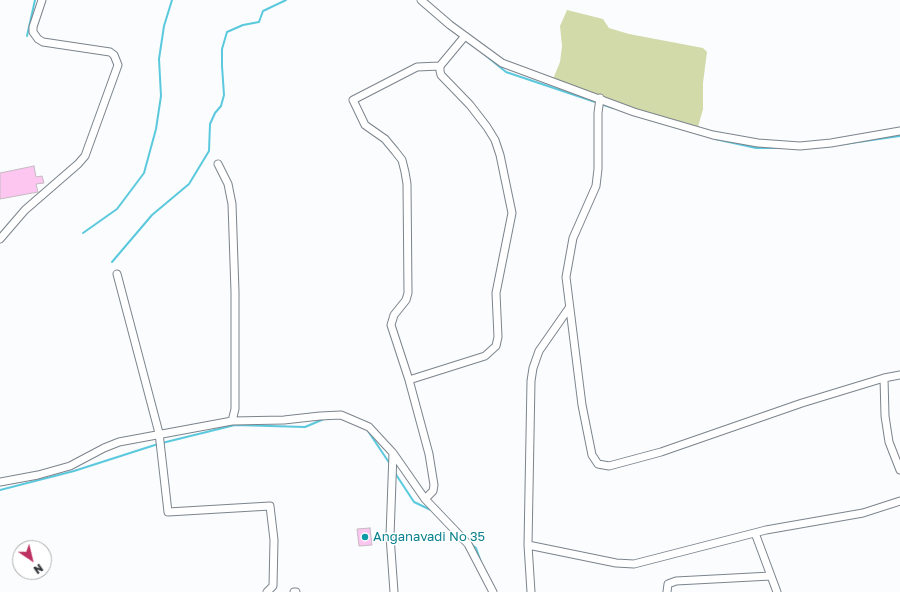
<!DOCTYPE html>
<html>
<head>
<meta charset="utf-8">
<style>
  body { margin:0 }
  #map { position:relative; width:900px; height:592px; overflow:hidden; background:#fafcfe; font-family:"Golos Text",sans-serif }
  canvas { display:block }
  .north { position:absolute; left:12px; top:540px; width:40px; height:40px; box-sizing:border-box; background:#fff; border:1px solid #abadae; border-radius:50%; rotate:145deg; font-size:11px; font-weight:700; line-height:16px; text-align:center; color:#2e3135 }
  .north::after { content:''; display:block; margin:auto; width:14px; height:18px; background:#bd3062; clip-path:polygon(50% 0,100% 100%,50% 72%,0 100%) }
</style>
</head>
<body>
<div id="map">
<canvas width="900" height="592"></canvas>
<div class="north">N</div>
</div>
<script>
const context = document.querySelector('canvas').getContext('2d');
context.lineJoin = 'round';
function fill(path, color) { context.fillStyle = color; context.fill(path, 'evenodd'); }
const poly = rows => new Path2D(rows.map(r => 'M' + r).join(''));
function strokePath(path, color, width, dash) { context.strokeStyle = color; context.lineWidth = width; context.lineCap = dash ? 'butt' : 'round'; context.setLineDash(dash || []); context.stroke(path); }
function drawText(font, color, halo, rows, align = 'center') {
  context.font = font + ' "Golos Text",sans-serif'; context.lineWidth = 3; context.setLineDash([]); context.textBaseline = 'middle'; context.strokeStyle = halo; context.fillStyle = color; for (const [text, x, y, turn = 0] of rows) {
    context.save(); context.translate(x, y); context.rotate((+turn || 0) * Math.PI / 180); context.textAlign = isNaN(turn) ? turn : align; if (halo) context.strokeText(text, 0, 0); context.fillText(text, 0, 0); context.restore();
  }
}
const green = poly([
  [567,10,603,19,609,28,629,34,703,48,707,52,703,83,703,109,698,127,645,112,553,79,560,62,562,46,560,26]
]);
const stream = poly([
  [27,36,35,0],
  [479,50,506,72,613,108],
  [715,139,756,148,776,148],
  [830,146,900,136],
  [83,233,117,209,144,173,156,129,161,96,159,59,164,26,172,0],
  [112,262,152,215,189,184,209,151,210,124,215,113,221,106,224,95,222,66,222,49,227,32,243,25,259,22,263,11,286,0],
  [368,431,390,464],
  [162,443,235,425,305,427,324,419],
  [395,473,414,502,433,511],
  [0,490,74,471,158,444],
  [471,544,476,548,481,562]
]);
const building = poly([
  [34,166,36,177,42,176,44,183,36,184,38,192,0,199,0,173,34,166],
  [370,528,372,545,359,546,357,529,370,528]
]);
const minor = poly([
  [421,0,450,25,502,63,634,112,713,135,758,143,800,146,831,143,900,131],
  [600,98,598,113,598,169,596,186,573,238,566,277,582,405,592,455,598,464,609,466,661,452,802,403,884,378,900,375],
  [0,239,25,210,78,164,85,156,118,65,114,55,110,52,43,42,38,39,33,32,33,27,42,0],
  [117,274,159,433,168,512,270,506,274,540,273,586,267,592],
  [884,378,885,416,889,442,900,470],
  [409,380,485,356,496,346,498,337,496,293,512,213,500,155,495,140,487,127,470,105,441,75,440,71,440,66,465,36],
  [232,421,284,420,320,416,341,415,369,427,393,453,425,499,468,544,493,592],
  [393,453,390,536,394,592],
  [0,482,38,475,70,466,104,448,119,442,232,421,235,409,235,292,232,204,228,184,218,164],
  [425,499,433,491,434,485,429,454,409,380,391,325,394,315,406,300,408,293,407,184,405,172,402,160,395,151,385,139,365,125,353,100,417,67,440,66],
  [755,533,777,592],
  [528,545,616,563,634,564,766,530,863,513,900,501],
  [294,592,296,592],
  [531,592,528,545,531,381,533,368,539,351,569,308],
  [667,592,668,584,676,581,771,576]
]);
const markers = [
  [365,537,4,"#0f9aa8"]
];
const cultureNames = [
  ["Anganavadi No 35",373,537]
];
fill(green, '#d3daaa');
strokePath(stream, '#5bc9dd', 2);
fill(building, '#fdc6f0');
strokePath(building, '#c5bac2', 1);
strokePath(minor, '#7c848c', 9);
strokePath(minor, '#fff', 7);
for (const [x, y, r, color] of markers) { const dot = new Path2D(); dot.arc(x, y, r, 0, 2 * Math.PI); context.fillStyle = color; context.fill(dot); strokePath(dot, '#fff', 1.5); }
drawText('13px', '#0d838f', '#fff', cultureNames, 'left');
</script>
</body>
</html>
